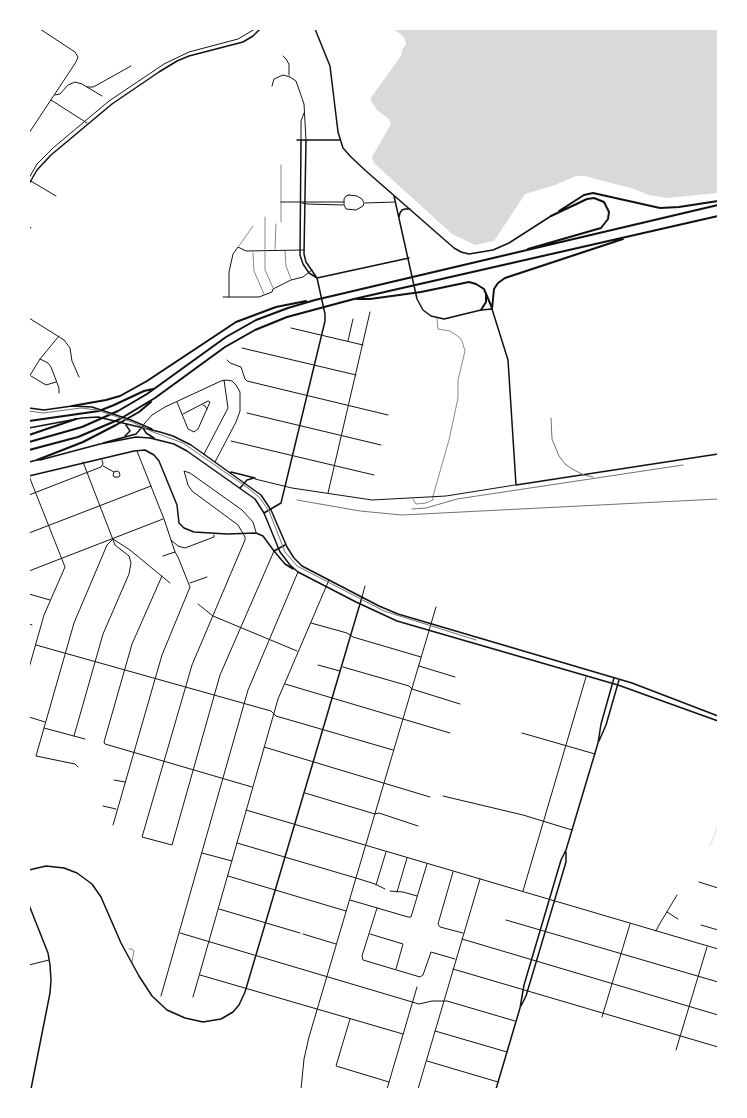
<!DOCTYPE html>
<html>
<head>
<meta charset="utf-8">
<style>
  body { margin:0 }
  #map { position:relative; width:747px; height:1118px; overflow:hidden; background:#fff; font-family:Ubuntu,sans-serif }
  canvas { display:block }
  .frame { position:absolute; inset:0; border:30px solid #fff; pointer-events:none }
</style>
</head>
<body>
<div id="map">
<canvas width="747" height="1118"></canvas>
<div class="frame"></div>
</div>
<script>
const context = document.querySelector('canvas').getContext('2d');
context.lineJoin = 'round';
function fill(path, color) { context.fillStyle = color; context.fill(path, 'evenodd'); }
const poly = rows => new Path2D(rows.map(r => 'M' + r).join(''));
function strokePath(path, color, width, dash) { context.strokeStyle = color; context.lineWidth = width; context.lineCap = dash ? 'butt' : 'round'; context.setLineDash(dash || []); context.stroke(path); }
const water = poly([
  [394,29,718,29,718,193,667,198,649,195,634,189,585,176,576,176,555,185,525,194,494,241,475,245,452,234,374,163,372,157,391,124,389,119,377,110,370,99,401,56,402,50,406,44,404,37]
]);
const stream = poly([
  [710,846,718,826]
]);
const service = poly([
  [281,222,281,165],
  [239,246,253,226],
  [265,249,265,217],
  [275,249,276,224],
  [285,251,286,266,291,279],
  [265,252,265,270,273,288],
  [253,253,254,271,264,294],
  [413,499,416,504,426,503,433,500,433,496,449,440,458,398,458,380,465,351,462,341,459,337,450,331,438,329,437,319],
  [129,949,132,949,134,951,132,962]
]);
const minor = poly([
  [283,56,286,59,289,64,289,75],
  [272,86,274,79,283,75,290,77,296,81,304,104,306,140],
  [87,87,93,87,97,85,131,66],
  [55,95,60,94,68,85,75,82,82,84,102,96],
  [51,100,87,123],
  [29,133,76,62,78,57,75,52,40,29],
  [301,140,301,121,304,113],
  [29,178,37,164,53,148,109,101,164,64,189,52,238,39,255,29],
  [29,180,56,196],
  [349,195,357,196,362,199,364,203,363,206,356,210,346,209,344,205,344,199,346,196,349,195],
  [281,202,344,202],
  [302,203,307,204,343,205],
  [365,203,395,202],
  [29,226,31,228],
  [223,297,259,297,272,292,273,289,291,280,303,277,312,270],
  [229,297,229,272,233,254,238,247,246,251,304,250],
  [29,318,64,340,70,348,72,361,79,377],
  [291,328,363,345],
  [348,341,353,319],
  [242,348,356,375],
  [40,359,48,363,51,367,59,388,59,393],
  [227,360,230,363,241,367,245,379,247,381,388,415],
  [31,376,46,385,56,382],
  [29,377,40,359,59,336],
  [177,402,188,429,194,432,198,429,210,402,208,401,183,414],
  [203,405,205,406,207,409],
  [247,413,381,445],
  [144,424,152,415,165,407,221,381,226,380,232,381,236,385,240,392,240,411,236,422,215,462],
  [231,441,374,475],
  [204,454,228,408,224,380],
  [103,466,114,472,117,471,119,472,120,475,119,477,114,477,113,475,114,472],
  [255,479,292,488,372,500,446,496,515,485],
  [328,493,370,312],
  [29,495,101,467,103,464,102,460],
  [256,532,253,522,242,510,190,473,184,471,188,485,192,491,238,525,245,537,245,540,192,665,142,837,172,845,220,675,274,551],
  [29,533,151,486],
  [113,539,130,550,170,583],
  [171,540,178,546,185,548,214,537,214,535],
  [163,556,175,552],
  [29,571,163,519],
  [162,576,132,644,104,742,105,744,252,787],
  [190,583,207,577],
  [29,594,50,600],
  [362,597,365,586],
  [198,604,213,616,297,651],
  [311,623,347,633,353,637,421,657],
  [29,624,32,625],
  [36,645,271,711,276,716,393,750],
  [318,665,340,671],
  [419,666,455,677],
  [343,667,409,686,412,689,460,704],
  [29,668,44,615,65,567,29,476],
  [285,684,450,733],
  [29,717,45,722],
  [44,728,85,739],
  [522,733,595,754],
  [74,736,103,634,129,574,131,563,129,556,115,545,83,462],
  [264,747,430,797],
  [78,767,75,764,36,756,74,623,107,545,113,539],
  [114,780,125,782],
  [305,793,375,814,379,813,418,826],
  [443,796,523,815,572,830],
  [103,806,116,809],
  [246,810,718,949],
  [113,825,162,655,190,587,178,557,175,552,164,519,137,451],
  [237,843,356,878,375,884,385,889],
  [202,853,232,861],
  [453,872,438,924,440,927,463,933],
  [228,876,346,911],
  [699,882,718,888],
  [376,885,386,852],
  [390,891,403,892,417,896],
  [523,891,586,677],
  [397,892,407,858],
  [350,900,408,917,411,917,427,864],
  [377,908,362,956,363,960,420,977,423,975,431,952,455,959],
  [219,909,300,933],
  [667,912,678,919],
  [506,920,718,982],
  [701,925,718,930],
  [656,931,659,925,677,895],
  [180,933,419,1004,432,1001,447,1001,515,1021],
  [303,934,336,944],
  [370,934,403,944,396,969],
  [462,939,718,1015],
  [29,965,49,960],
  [453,969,718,1047],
  [200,975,403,1034],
  [161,996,248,690,298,572],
  [193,997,278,699,329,580],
  [602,1017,630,924],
  [350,1019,336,1066,389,1082],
  [435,1031,507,1052],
  [676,1050,707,947],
  [427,1061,498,1082],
  [301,1089,304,1059,309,1037,436,607],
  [387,1089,417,987],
  [418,1089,480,879]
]);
const tertiary = poly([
  [315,29,330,66,338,132,343,148,351,157,366,171,454,248,461,252,469,254,493,250,509,243,551,216],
  [297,140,340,140],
  [301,140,300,255,303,264,309,273,317,278,409,258],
  [29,184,37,170,51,155,112,104,159,72,177,61,189,56,243,42,253,36,260,29],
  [394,196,417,299,423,310,431,316,444,319,481,310,492,309,508,360,516,485,718,454],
  [399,217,400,213,402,210,405,209,410,209],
  [264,513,281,503,325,321,325,314,317,278,306,262,304,254,306,140],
  [29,870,46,866,64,868,77,873,92,884,101,897,121,943,139,976,152,996,167,1010,185,1018,203,1022,221,1019,233,1012,239,1005,245,992,362,597],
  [29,905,48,953,50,965,51,980,50,993,31,1089]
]);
const secondary = poly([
  [29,476,134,451,145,450,154,455,159,461,177,505,179,523,184,528,194,532,227,534,256,533,263,536,274,551,285,545]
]);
const primary = poly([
  [29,408,44,410,72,406,92,407,131,420,152,429],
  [29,428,82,418,98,417,160,432,173,436,191,445,261,495,271,510,287,547,294,558,302,566,379,606,398,614,632,683,718,716],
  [143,428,146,433,154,438],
  [125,436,130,431,126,425],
  [103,443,136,434,144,425],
  [40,460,100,444,136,437,150,438,174,444,187,451,255,499,264,513,280,552,290,565,298,572,356,602,397,621,618,685,718,721],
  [29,462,37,460],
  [231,472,255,478],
  [240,488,247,480,254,478],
  [274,551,285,564,293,569],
  [599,741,606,725,619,680],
  [521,1006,526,996,566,862,566,852],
  [496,1089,520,1008,524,985,561,860,566,850,598,743,601,724,614,678]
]);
const motorway = poly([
  [559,211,584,195,593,193,660,208,679,207,718,201],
  [528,249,601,228,608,219,609,212,604,202,594,198,587,199,551,216],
  [357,299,370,299,421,292,469,282,476,284,484,289,492,308],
  [492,309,494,289,498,283,505,278,623,239],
  [481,310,486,302,486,295],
  [72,406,106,400,120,396,147,381,236,322,276,307,306,301],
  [29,421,99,411,114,405,144,391,153,389],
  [29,435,76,419],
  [29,442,82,427,118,411,147,394,226,337,256,320,288,308,315,300,718,205],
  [29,450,78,437,120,419,155,398,225,347,255,330,287,317,354,299,718,216],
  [37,460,83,442,116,425,139,412,151,402]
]);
const tram = poly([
  [29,411,43,413,81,408,97,410,132,422,153,432,183,443,248,488,259,497,269,511,285,552,297,566,384,611,476,640]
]);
const rail = poly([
  [551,418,552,439,559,456,565,464,574,470,584,475,593,477],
  [297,500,360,511,402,515,718,499],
  [412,509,426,508,457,499,683,465]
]);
fill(water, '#d9d9d9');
strokePath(stream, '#d9d9d9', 1);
strokePath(service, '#111', 0.5);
strokePath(minor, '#111', 1);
strokePath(tertiary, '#111', 1.5);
strokePath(secondary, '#111', 1.5);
strokePath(primary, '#111', 1.5);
strokePath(motorway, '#111', 2);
strokePath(tram, '#707070', 1);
strokePath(rail, '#707070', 1);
</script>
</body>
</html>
